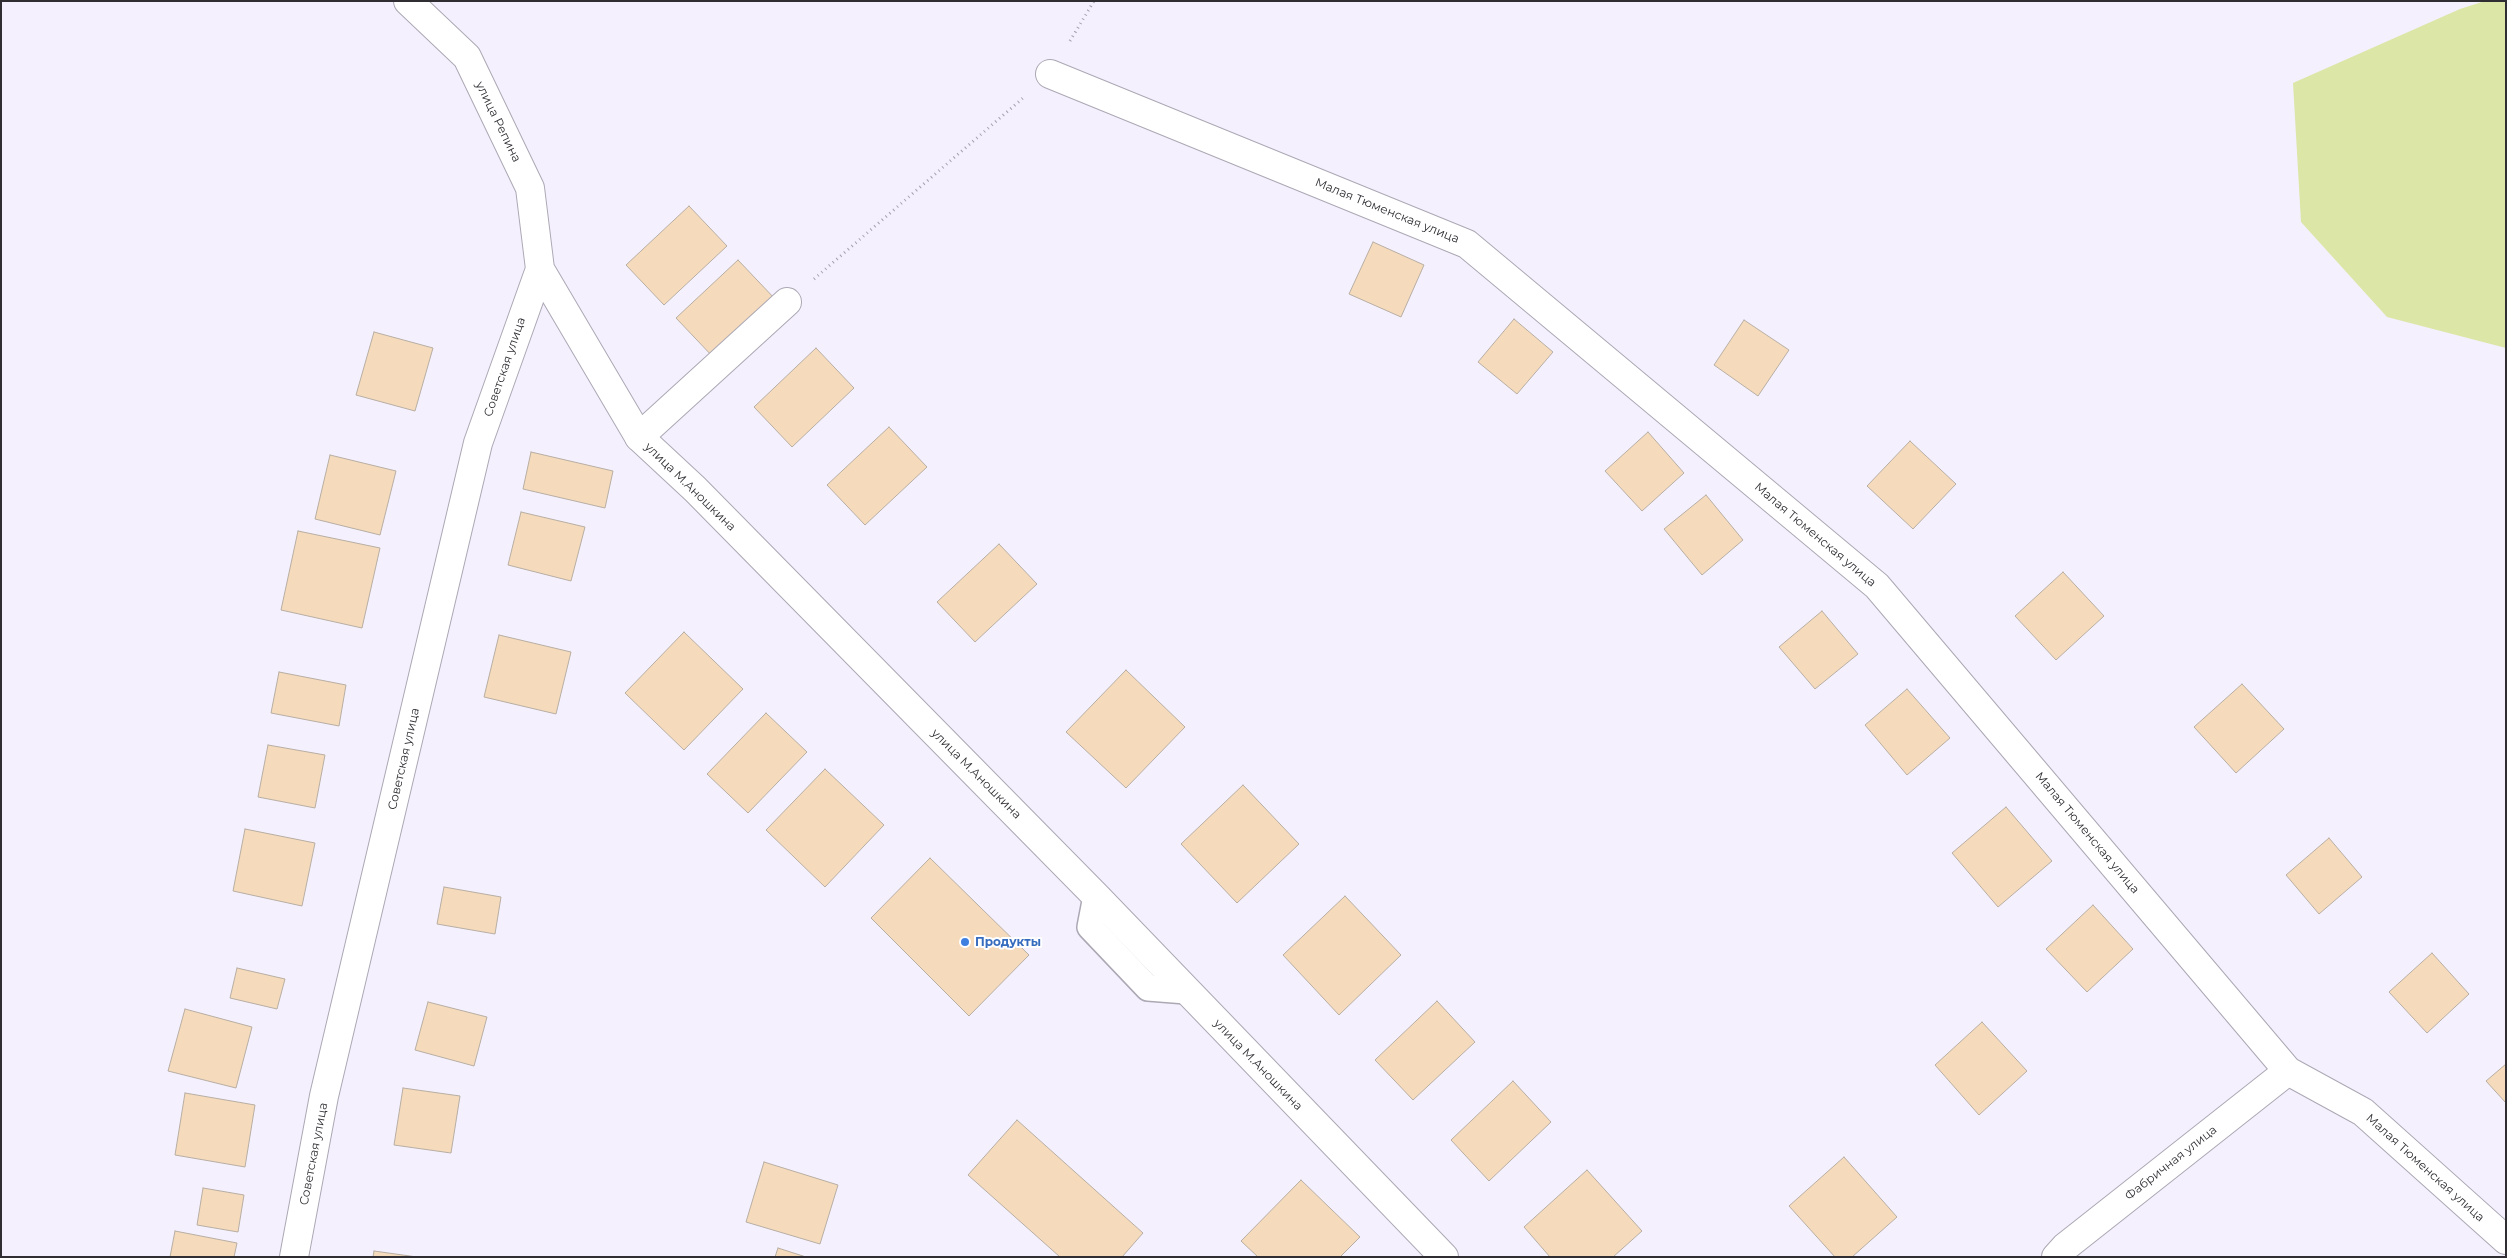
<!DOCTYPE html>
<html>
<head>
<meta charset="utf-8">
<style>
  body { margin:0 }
  #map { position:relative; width:2507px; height:1258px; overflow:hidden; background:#f5f0fe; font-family:Montserrat,sans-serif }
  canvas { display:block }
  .frame { position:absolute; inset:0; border:2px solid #302e33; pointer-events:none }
</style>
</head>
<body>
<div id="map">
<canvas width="2507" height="1258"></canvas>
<div class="frame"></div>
</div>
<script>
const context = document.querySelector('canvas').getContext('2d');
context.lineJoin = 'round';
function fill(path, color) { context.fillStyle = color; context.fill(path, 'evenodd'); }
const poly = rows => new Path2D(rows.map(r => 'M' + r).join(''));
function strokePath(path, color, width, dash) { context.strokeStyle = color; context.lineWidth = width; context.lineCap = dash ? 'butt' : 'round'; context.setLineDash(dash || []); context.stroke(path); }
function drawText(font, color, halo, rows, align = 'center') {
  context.font = font + ' Montserrat,sans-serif'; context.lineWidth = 4; context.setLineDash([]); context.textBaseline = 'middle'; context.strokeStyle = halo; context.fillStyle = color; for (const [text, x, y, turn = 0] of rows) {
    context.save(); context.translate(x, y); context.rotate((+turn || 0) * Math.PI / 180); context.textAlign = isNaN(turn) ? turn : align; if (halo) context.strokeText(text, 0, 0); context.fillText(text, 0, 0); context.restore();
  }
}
const green = poly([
  [2485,1,2506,1,2506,348,2387,317,2301,222,2293,83,2460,9]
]);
const building = poly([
  [689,206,727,246,664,305,626,265,689,206],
  [1373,242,1424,265,1401,317,1349,294,1373,242],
  [738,260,776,300,714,358,676,318,738,260],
  [1514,319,1553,352,1517,394,1478,362,1514,319],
  [1744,320,1789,350,1758,396,1714,365,1744,320],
  [374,332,433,348,415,411,356,395,374,332],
  [816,348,854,388,792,447,754,407,816,348],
  [889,427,927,467,865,525,827,485,889,427],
  [1648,432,1684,473,1642,511,1605,471,1648,432],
  [1910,441,1956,484,1913,529,1867,486,1910,441],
  [531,452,613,471,605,508,523,489,531,452],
  [330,455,396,471,380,535,315,519,330,455],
  [1706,495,1743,540,1702,575,1664,529,1706,495],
  [521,512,585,527,571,581,508,565,521,512],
  [298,531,380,548,362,628,281,610,298,531],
  [999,544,1037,584,975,642,937,602,999,544],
  [2063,572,2104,616,2056,660,2015,616,2063,572],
  [1822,611,1858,654,1815,689,1779,647,1822,611],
  [684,632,743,689,684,750,625,693,684,632],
  [499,635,571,652,556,714,484,697,499,635],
  [1126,670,1185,727,1126,788,1066,732,1126,670],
  [279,672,346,685,339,726,271,713,279,672],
  [2242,684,2284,729,2236,773,2194,727,2242,684],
  [1907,689,1950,738,1907,775,1865,725,1907,689],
  [766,713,807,752,748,813,707,774,766,713],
  [268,745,325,755,315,808,258,797,268,745],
  [825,769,884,825,825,887,766,830,825,769],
  [1243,785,1299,844,1237,903,1181,844,1243,785],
  [2006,807,2052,861,1998,907,1952,853,2006,807],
  [245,829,315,843,302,906,233,891,245,829],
  [2329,838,2362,877,2319,914,2286,875,2329,838],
  [930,858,1029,955,969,1016,871,918,930,858],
  [444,887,501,897,495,934,437,924,444,887],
  [1345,896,1401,955,1339,1015,1283,955,1345,896],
  [2093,905,2133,949,2087,992,2046,949,2093,905],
  [2432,953,2469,994,2427,1033,2389,992,2432,953],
  [237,968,285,979,277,1009,230,998,237,968],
  [1437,1001,1475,1042,1413,1100,1375,1060,1437,1001],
  [428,1002,487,1017,474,1066,415,1050,428,1002],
  [185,1009,252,1027,236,1088,168,1071,185,1009],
  [1982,1022,2027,1071,1979,1115,1935,1065,1982,1022],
  [2506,1064,2506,1103,2486,1081,2506,1064],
  [1513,1081,1551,1122,1489,1181,1451,1140,1513,1081],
  [403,1088,460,1096,451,1153,394,1145,403,1088],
  [185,1093,255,1105,245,1167,175,1155,185,1093],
  [1017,1120,1143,1233,1122,1257,1060,1257,968,1175,1017,1120],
  [1844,1157,1897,1217,1852,1257,1835,1257,1789,1206,1844,1157],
  [764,1162,838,1185,820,1244,746,1222,764,1162],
  [1587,1170,1642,1231,1613,1257,1550,1257,1524,1227,1587,1170],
  [1301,1180,1360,1237,1340,1257,1258,1257,1241,1241,1301,1180],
  [203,1188,244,1195,238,1232,197,1225,203,1188],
  [175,1231,237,1243,234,1257,170,1257,175,1231],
  [778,1248,806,1257,775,1257,778,1248],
  [374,1251,417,1257,373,1257,374,1251]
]);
const path = poly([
  [1070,41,1094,1],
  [814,279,1023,98]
]);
const service = poly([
  [1096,896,1090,927,1148,988,1186,991]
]);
const minor = poly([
  [1050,74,1467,244,1877,586,2288,1071,2363,1112,2506,1240],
  [639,437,787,302],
  [2056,1257,2065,1247,2288,1071]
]);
const tertiary = poly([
  [408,1,467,57,530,188,540,269,639,437,695,489,1096,896,1444,1257],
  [294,1257,324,1096,478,443,540,269]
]);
const markers = [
  [965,942,5,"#3f7fe0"]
];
const streetNames = [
  ["улица Репина",498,122,64],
  ["Малая Тюменская улица",1387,211,22],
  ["Советская улица",505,367,-71],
  ["улица М.Аношкина",690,487,44],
  ["Малая Тюменская улица",1815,535,40],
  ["Советская улица",404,759,-77],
  ["улица М.Аношкина",976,774,45],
  ["Малая Тюменская улица",2087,833,50],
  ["улица М.Аношкина",1258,1065,46],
  ["Советская улица",314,1154,-79],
  ["Фабричная улица",2171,1163,-38],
  ["Малая Тюменская улица",2425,1168,42]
];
const shopNames = [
  ["Продукты",975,942]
];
fill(green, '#dce6a7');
fill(building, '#f5dabb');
strokePath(building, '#b7aea3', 1);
strokePath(service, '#aca8b4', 28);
strokePath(minor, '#aca8b4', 30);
strokePath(tertiary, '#aca8b4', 30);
strokePath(path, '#a5a2ac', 3, [1, 4]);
strokePath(service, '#fff', 25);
strokePath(minor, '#fff', 28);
strokePath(tertiary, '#fff', 28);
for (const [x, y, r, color] of markers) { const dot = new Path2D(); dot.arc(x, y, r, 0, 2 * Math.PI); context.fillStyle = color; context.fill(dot); strokePath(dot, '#fff', 2); }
drawText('12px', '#302e33', '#fff', streetNames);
drawText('bold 12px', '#366cbe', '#fff', shopNames, 'left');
</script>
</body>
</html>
